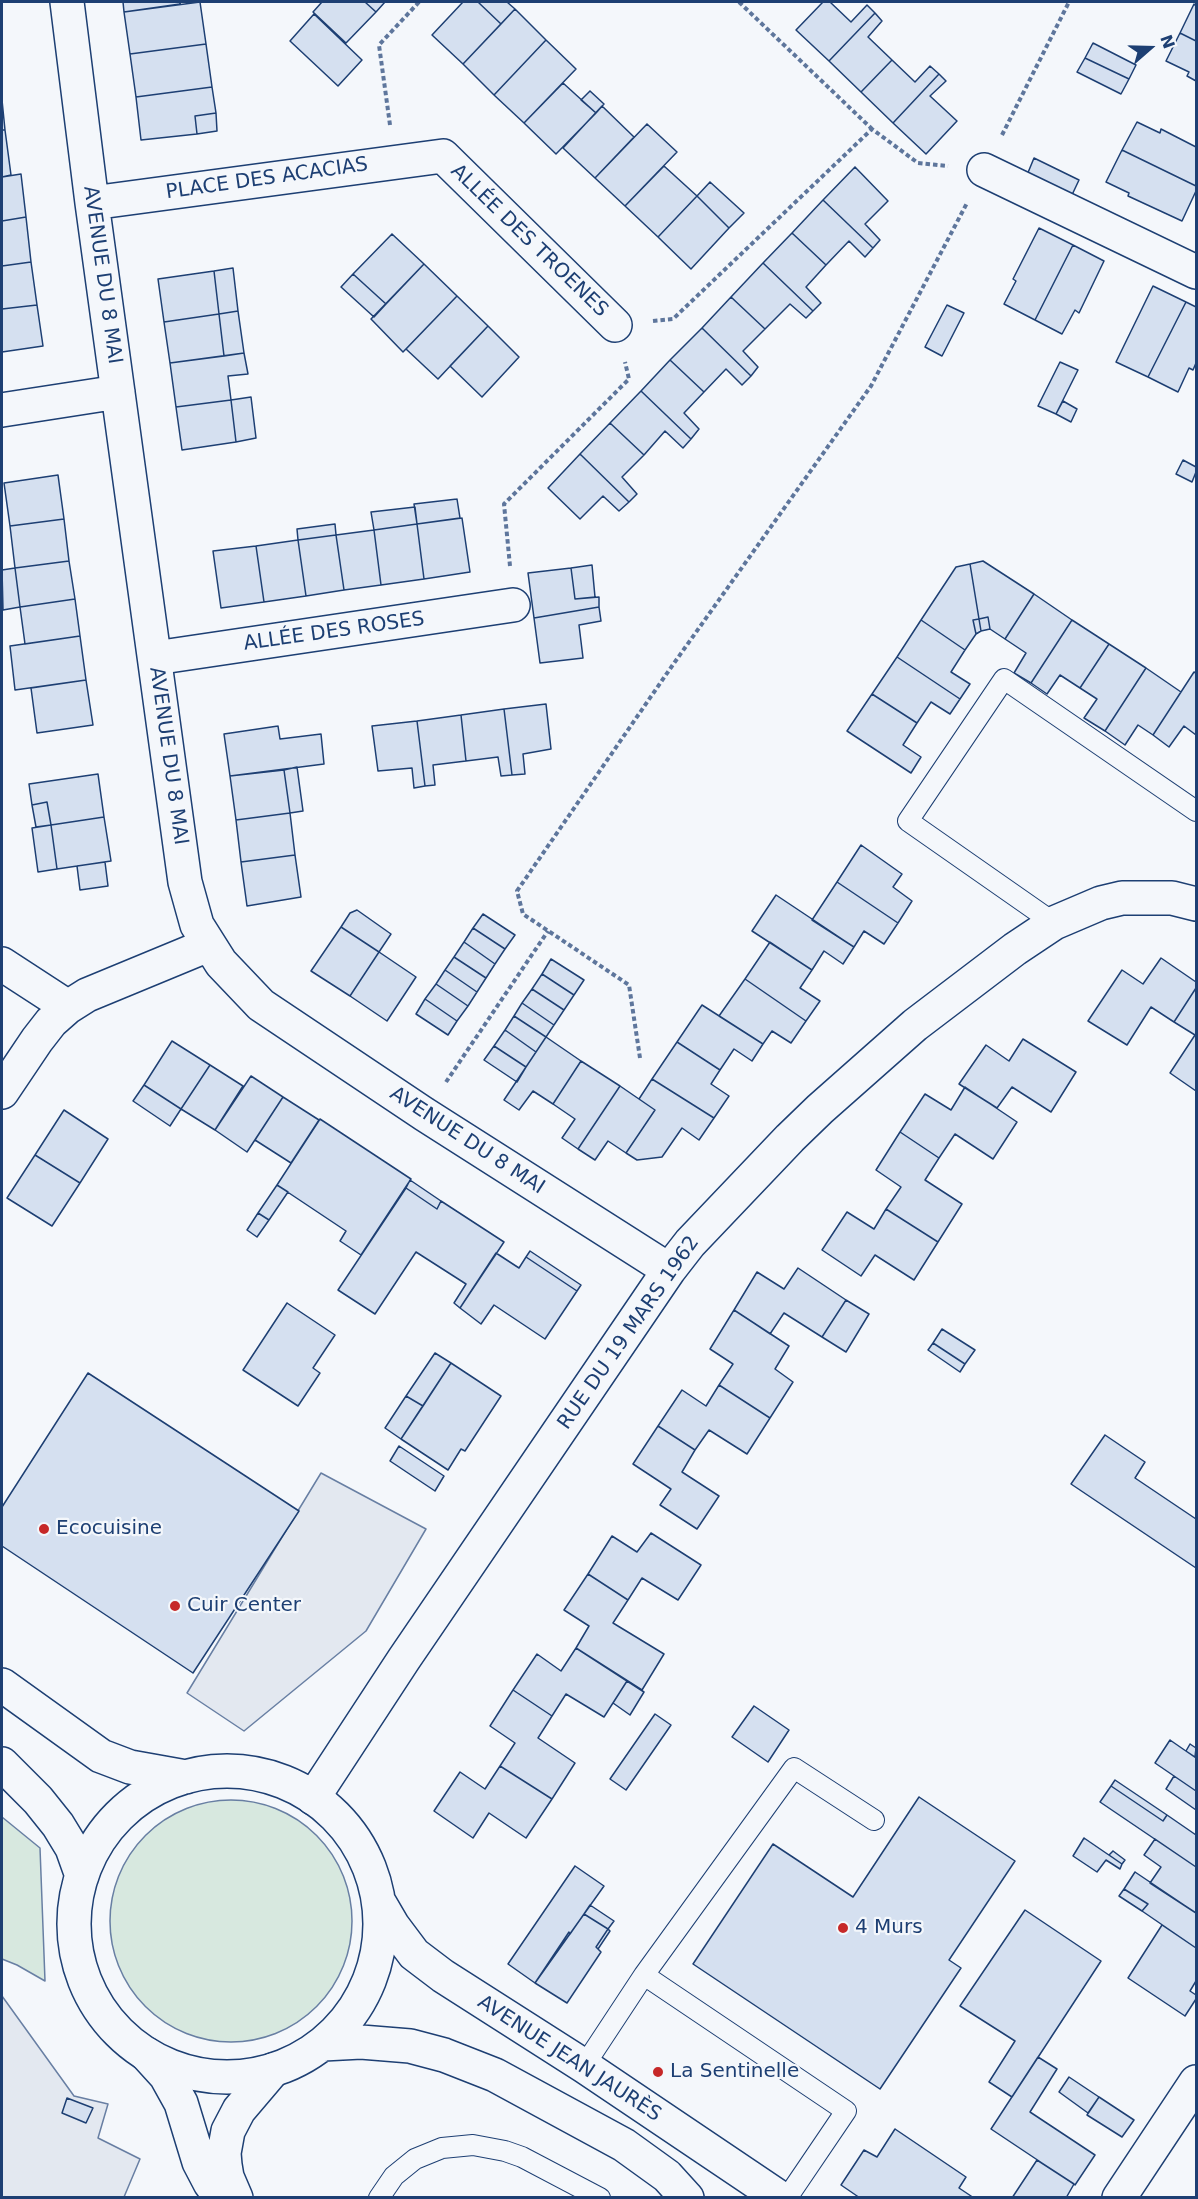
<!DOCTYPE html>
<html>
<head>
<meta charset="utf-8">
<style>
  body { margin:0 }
  #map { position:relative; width:1198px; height:2199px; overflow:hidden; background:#f4f7fb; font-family:"DejaVu Sans",sans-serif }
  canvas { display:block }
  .frame { position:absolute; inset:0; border:3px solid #1d3f73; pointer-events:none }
  .north { position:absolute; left:1120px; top:18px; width:60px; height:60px; -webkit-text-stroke:4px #f4f7fb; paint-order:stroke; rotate:70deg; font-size:16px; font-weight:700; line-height:24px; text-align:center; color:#1d3f73 }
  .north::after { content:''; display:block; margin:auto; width:21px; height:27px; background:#1d3f73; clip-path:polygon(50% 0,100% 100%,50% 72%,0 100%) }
</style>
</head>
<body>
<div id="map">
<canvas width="1198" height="2199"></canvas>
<div class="frame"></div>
<div class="north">N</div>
</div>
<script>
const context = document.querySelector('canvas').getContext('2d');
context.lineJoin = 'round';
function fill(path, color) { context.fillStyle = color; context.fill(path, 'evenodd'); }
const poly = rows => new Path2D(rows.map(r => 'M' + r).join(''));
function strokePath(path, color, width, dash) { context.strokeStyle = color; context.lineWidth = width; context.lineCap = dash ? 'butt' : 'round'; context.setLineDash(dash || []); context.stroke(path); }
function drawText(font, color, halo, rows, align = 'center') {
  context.font = font + ' "DejaVu Sans",sans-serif'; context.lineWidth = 4.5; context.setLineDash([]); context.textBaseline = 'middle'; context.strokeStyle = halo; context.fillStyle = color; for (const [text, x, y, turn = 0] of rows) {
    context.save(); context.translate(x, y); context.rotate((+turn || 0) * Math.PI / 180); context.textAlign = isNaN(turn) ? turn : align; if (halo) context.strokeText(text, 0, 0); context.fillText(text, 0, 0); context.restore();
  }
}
const green = poly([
  '110 1921a121 121 0 1 1 242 0a121 121 0 1 1-242 0Z',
  [2,1817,40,1848,45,1981,17,1965,2,1959,2,1817]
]);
const parking = poly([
  [321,1473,426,1529,366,1631,244,1731,187,1693,321,1473],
  [2,1996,74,2096,108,2104,98,2138,140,2159,124,2197,2,2197,2,1996]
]);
const building = poly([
  [123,2,180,2,180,4,124,12,123,2],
  [200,2,206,44,130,54,124,12,200,2],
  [322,2,365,2,376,12,346,43,313,12,322,2],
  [365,2,385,2,376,12,365,2],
  [463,2,478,2,501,24,463,64,432,35,463,2],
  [478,2,507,2,515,9,501,24,478,2],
  [823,2,830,2,851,22,867,5,875,13,829,61,796,30,823,2],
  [1194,4,1196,6,1196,41,1180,33,1194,4],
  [515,9,546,40,494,95,463,64,515,9],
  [875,13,882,21,868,37,892,60,861,92,829,61,875,13],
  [314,14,362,60,338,86,290,41,314,14],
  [1180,33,1196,41,1196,81,1187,76,1189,72,1166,61,1180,33],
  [546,40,576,69,524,123,494,95,546,40],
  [1093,43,1136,65,1129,79,1085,58,1093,43],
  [206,44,212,87,136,97,130,54,206,44],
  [1085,58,1129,79,1121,94,1077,72,1085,58],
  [892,60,915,82,930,66,939,74,893,123,861,92,892,60],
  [939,74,946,81,930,96,957,121,926,154,893,123,939,74],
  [563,83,596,113,556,154,524,123,563,83],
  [212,87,216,113,195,116,197,134,141,140,136,97,212,87],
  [590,91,604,104,596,113,581,100,590,91],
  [2,100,5,130,2,130,2,100],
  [602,106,634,137,595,178,563,148,602,106],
  [216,113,217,131,197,134,195,116,216,113],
  [1137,122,1160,133,1161,129,1196,147,1196,186,1122,150,1137,122],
  [647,124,677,152,625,206,595,178,647,124],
  [2,130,5,130,11,175,2,177,2,130],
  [1122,150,1196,186,1196,191,1182,221,1128,196,1129,193,1106,182,1122,150],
  [1034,158,1079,180,1071,197,1027,175,1034,158],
  [664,166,697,196,658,237,625,206,664,166],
  [855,167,888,201,865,224,880,240,873,248,823,200,855,167],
  [21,174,26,217,2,221,2,177,21,174],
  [710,182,744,213,729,228,697,196,710,182],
  [697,196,729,228,691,269,658,237,697,196],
  [823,200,873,248,865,257,849,241,826,265,792,233,823,200],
  [26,217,31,262,2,266,2,221,26,217],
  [1039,228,1073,245,1035,320,1004,304,1016,281,1013,279,1039,228],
  [792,233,826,265,806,287,821,303,813,311,763,263,792,233],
  [392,234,424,264,386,304,353,274,392,234],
  [1073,245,1104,261,1079,313,1075,310,1062,334,1035,320,1073,245],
  [31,262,37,305,2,309,2,266,31,262],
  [763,263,813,311,806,318,790,304,765,329,731,297,763,263],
  [424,264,457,296,403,352,371,319,424,264],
  [233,268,238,311,219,314,214,271,233,268],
  [214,271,219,314,164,322,158,279,214,271],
  [353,274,386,304,374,317,341,287,353,274],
  [1153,286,1186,302,1148,377,1116,362,1153,286],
  [457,296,488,326,438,379,406,349,457,296],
  [731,297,765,329,743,351,758,367,751,376,702,328,731,297],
  [1186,302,1196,307,1196,363,1193,370,1189,368,1178,392,1148,377,1186,302],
  [37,305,43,346,2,352,2,309,37,305],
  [947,305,964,313,942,356,925,347,947,305],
  [238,311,244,353,224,356,219,314,238,311],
  [219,314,224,356,170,363,164,322,219,314],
  [488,326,519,357,482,397,450,366,488,326],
  [702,328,751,376,742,385,726,369,704,392,670,360,702,328],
  [244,353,248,374,228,376,231,400,176,407,170,363,244,353],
  [670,360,704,392,684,413,699,429,691,439,641,391,670,360],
  [1060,362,1078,370,1056,414,1038,406,1060,362],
  [641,391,691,439,683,448,665,431,644,455,610,423,641,391],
  [251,397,256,438,236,442,231,400,251,397],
  [231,400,236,442,182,450,176,407,231,400],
  [1063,401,1077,409,1071,422,1056,414,1063,401],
  [610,423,644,455,622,477,637,494,629,502,580,454,610,423],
  [580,454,629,502,619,511,603,496,580,519,548,488,580,454],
  [1183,460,1196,467,1196,472,1192,482,1176,474,1183,460],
  [58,475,64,519,10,526,4,483,58,475],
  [457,499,460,518,417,524,414,504,457,499],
  [415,507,417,524,374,530,371,512,415,507],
  [462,518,470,572,424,579,417,524,462,518],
  [64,519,69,561,15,568,10,526,64,519],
  [335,524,336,535,298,540,297,529,335,524],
  [417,524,424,579,381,585,374,530,417,524],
  [374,530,381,585,344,590,336,535,374,530],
  [336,535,344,590,306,596,298,540,336,535],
  [298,540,306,596,264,602,256,546,298,540],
  [256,546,264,602,221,608,213,551,256,546],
  [69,561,75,599,20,607,15,568,69,561],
  [983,561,1034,594,1005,639,990,629,988,617,979,619,970,564,983,561],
  [970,564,979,619,973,620,976,634,965,650,921,620,956,567,970,564],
  [592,565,595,597,575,599,571,568,592,565],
  [15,568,20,607,3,610,2,570,15,568],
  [571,568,575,599,599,597,599,607,534,618,528,573,571,568],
  [1034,594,1072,620,1031,683,1014,673,1026,653,1005,639,1034,594],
  [75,599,80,636,25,644,20,607,75,599],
  [599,607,601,621,579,625,583,658,540,663,534,618,599,607],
  [988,617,990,629,981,631,979,619,988,617],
  [979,619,981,631,976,634,973,620,979,619],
  [921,620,965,650,951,672,970,684,960,699,897,657,921,620],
  [1072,620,1109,644,1080,688,1060,675,1047,694,1031,683,1072,620],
  [80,636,86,680,15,690,10,646,80,636],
  [1109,644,1146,668,1105,731,1084,718,1097,699,1080,688,1109,644],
  [897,657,960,699,950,714,931,702,917,723,872,694,897,657],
  [1146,668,1181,692,1153,735,1138,725,1125,745,1105,731,1146,668],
  [1194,672,1196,673,1196,735,1184,726,1169,747,1153,735,1194,672],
  [86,680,93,725,37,733,31,688,86,680],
  [872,694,917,723,903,745,921,757,911,773,847,731,872,694],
  [546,704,551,749,523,754,525,774,512,775,504,709,546,704],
  [504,709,512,775,501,776,498,757,466,761,461,715,504,709],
  [461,715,466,761,433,765,435,785,425,786,417,721,461,715],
  [417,721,425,786,414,788,412,768,378,771,372,726,417,721],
  [278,726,280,739,321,734,324,764,230,776,224,734,278,726],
  [297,767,303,811,290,813,284,770,297,767],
  [284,770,290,813,236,820,230,776,284,770],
  [98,774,104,817,51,825,47,802,32,805,29,784,98,774],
  [47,802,51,825,36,827,32,805,47,802],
  [290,813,295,855,241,862,236,820,290,813],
  [104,817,111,861,57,869,51,825,104,817],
  [51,825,57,869,38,872,32,828,51,825],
  [861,845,902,874,893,887,912,901,898,923,837,882,861,845],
  [295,855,301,897,247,906,241,862,295,855],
  [105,862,108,886,80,890,77,866,105,862],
  [837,882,898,923,884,944,864,931,854,947,812,920,837,882],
  [776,895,854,947,843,964,824,951,812,970,752,931,776,895],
  [357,910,391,934,379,952,341,927,350,913,357,910],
  [483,914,515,935,505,949,473,928,483,914],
  [341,927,379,952,350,996,311,971,341,927],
  [473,928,505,949,495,964,464,942,473,928],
  [464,942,495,964,486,978,454,957,464,942],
  [770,942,812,970,800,988,820,1001,806,1021,745,979,770,942],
  [379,952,416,977,387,1021,350,996,379,952],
  [454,957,486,978,477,992,445,970,454,957],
  [1161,958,1196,982,1196,988,1174,1022,1151,1007,1127,1045,1088,1021,1122,970,1143,984,1161,958],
  [551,959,584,980,574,995,542,974,551,959],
  [445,970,477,992,468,1006,436,984,445,970],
  [542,974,574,995,564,1010,532,989,542,974],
  [745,979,806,1021,791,1043,772,1031,763,1044,719,1016,745,979],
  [436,984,468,1006,457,1021,425,999,436,984],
  [1196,988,1196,1091,1170,1073,1195,1035,1174,1022,1196,988],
  [532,989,564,1010,554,1025,522,1003,532,989],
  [425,999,457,1021,448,1035,416,1014,425,999],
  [522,1003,554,1025,546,1037,514,1016,522,1003],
  [702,1005,763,1044,752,1061,734,1049,720,1070,677,1042,702,1005],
  [514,1016,546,1037,536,1052,505,1030,514,1016],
  [505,1030,536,1052,526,1067,494,1046,505,1030],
  [546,1037,581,1061,553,1104,533,1091,519,1110,504,1100,546,1037],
  [1023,1039,1076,1072,1051,1112,1012,1087,997,1108,959,1084,986,1045,1009,1061,1023,1039],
  [172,1041,210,1065,181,1109,144,1085,172,1041],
  [677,1042,720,1070,711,1084,729,1096,714,1118,652,1079,677,1042],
  [494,1046,526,1067,517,1082,484,1060,494,1046],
  [581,1061,620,1086,578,1149,562,1138,575,1119,553,1104,581,1061],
  [210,1065,243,1086,215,1130,181,1109,210,1065],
  [251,1076,283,1097,247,1152,215,1130,251,1076],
  [652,1079,714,1118,699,1140,682,1128,662,1157,637,1160,626,1153,655,1110,639,1099,652,1079],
  [144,1085,181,1109,170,1126,133,1101,144,1085],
  [620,1086,655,1110,626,1153,608,1141,595,1160,578,1149,620,1086],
  [965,1087,1017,1122,993,1159,955,1134,939,1158,900,1132,925,1094,951,1110,965,1087],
  [283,1097,319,1120,291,1163,255,1140,283,1097],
  [64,1110,108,1139,80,1183,35,1155,64,1110],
  [320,1119,411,1179,361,1255,340,1241,346,1231,277,1185,320,1119],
  [900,1132,939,1158,925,1180,962,1204,938,1242,886,1209,901,1187,876,1170,900,1132],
  [35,1155,80,1183,52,1226,7,1198,35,1155],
  [410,1180,441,1201,437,1209,406,1188,410,1180],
  [277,1185,288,1192,269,1220,258,1213,277,1185],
  [406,1188,437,1209,441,1201,504,1242,460,1308,454,1303,466,1284,416,1252,375,1314,338,1290,406,1188],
  [886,1209,938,1242,914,1280,875,1255,861,1276,822,1250,847,1212,874,1229,886,1209],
  [258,1213,269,1220,257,1237,247,1230,258,1213],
  [530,1251,581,1285,577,1291,526,1257,530,1251],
  [496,1253,519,1268,526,1257,577,1291,545,1339,494,1305,481,1324,460,1308,496,1253],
  [798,1268,846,1300,822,1337,784,1313,770,1334,734,1310,757,1272,784,1289,798,1268],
  [846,1300,869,1314,846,1352,822,1337,846,1300],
  [287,1303,335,1335,313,1368,320,1373,298,1406,243,1370,287,1303],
  [734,1310,789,1346,775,1369,793,1382,770,1418,719,1385,733,1364,710,1349,734,1310],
  [942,1329,975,1350,965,1364,933,1343,942,1329],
  [933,1343,965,1364,960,1372,928,1350,933,1343],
  [435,1353,451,1363,423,1406,406,1396,435,1353],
  [451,1363,501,1396,465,1451,461,1449,448,1470,401,1439,451,1363],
  [88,1373,299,1511,193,1673,2,1546,2,1507,88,1373],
  [719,1385,770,1418,747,1454,709,1430,695,1450,658,1426,682,1390,706,1406,719,1385],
  [406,1396,423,1406,401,1439,385,1428,406,1396],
  [658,1426,695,1450,682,1472,719,1496,697,1529,660,1505,671,1489,633,1464,658,1426],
  [1105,1435,1145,1462,1135,1478,1196,1519,1196,1568,1071,1484,1105,1435],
  [399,1446,444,1476,435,1491,390,1461,399,1446],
  [651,1533,701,1565,678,1600,642,1578,628,1600,588,1574,612,1536,637,1552,651,1533],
  [588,1574,628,1600,613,1623,664,1654,642,1690,576,1648,589,1626,564,1610,588,1574],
  [576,1648,627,1681,604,1717,566,1694,552,1716,513,1690,537,1654,561,1671,576,1648],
  [627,1681,644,1692,630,1715,613,1703,627,1681],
  [513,1690,552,1716,538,1738,575,1763,552,1799,500,1766,515,1743,490,1726,513,1690],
  [754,1706,789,1730,768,1762,732,1737,754,1706],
  [655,1714,671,1725,626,1790,610,1779,655,1714],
  [1170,1740,1196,1758,1196,1791,1155,1763,1170,1740],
  [1190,1744,1196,1748,1195,1757,1186,1751,1190,1744],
  [500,1766,552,1799,526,1838,489,1813,473,1838,434,1811,460,1772,485,1789,500,1766],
  [1174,1776,1196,1791,1196,1810,1166,1789,1174,1776],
  [1115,1780,1167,1815,1163,1821,1111,1786,1115,1780],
  [1111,1786,1163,1821,1167,1815,1196,1835,1196,1867,1100,1802,1111,1786],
  [919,1797,1015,1861,949,1960,961,1968,880,2089,693,1964,773,1844,853,1897,919,1797],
  [1084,1838,1122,1864,1120,1869,1106,1860,1097,1872,1073,1856,1084,1838],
  [1155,1839,1196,1867,1196,1913,1150,1883,1161,1867,1144,1855,1155,1839],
  [1113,1851,1125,1860,1122,1864,1109,1855,1113,1851],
  [575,1866,604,1886,535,1983,508,1964,575,1866],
  [1135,1872,1196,1913,1196,1948,1142,1911,1148,1904,1124,1889,1135,1872],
  [1124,1889,1148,1904,1142,1911,1119,1896,1124,1889],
  [590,1905,614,1921,608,1929,584,1914,590,1905],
  [1025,1910,1101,1961,1012,2097,989,2082,1015,2041,960,2006,1025,1910],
  [584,1914,608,1929,596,1947,601,1952,567,2003,535,1983,569,1932,570,1934,584,1914],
  [1162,1925,1196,1948,1196,1981,1190,1991,1196,1995,1196,1999,1185,2016,1128,1978,1162,1925],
  [608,1929,610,1931,598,1949,596,1947,608,1929],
  [1038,2057,1057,2069,1030,2112,1095,2155,1075,2185,991,2129,1038,2057],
  [1069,2077,1099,2097,1088,2113,1059,2092,1069,2077],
  [1099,2097,1134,2120,1122,2137,1087,2115,1099,2097],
  [67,2098,93,2108,86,2123,62,2113,67,2098],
  [895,2129,966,2177,959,2188,974,2198,860,2198,841,2185,864,2150,877,2157,895,2129],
  [1037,2160,1074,2184,1066,2198,1012,2198,1037,2160]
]);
const path = poly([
  [739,2,872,129],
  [390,125,379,45,419,2],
  [1002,135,1069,2],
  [653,321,673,319,872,129,918,163,948,166],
  [510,566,504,504,629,379,625,362],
  [640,1058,629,985,523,914,517,891,672,666,871,386,967,203],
  [446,1082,548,931]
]);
const lane = poly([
  [1054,923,908,821,1004,679,1196,811],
  [644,1975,846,2111,787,2198],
  [584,2066,644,1975,794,1768,874,1820],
  [379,2198,394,2176,415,2159,442,2148,473,2145,505,2151,522,2157,600,2198]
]);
const street = poly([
  [67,2,92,203,185,882,197,925,221,963,261,1005,424,1114,669,1270],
  [984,170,1196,272],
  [92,203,443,156,615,325],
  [2,410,118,392],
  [155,658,513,605],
  [2,964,68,1007],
  [2,1092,37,1040,51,1022,68,1007,87,995,208,945],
  [313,1798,404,1659,669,1270,690,1243,790,1138,820,1109,915,1025,1015,949,1054,923,1101,903,1122,898,1172,898,1196,904],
  [146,2054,166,2076,181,2103,199,2162,210,2183,221,2198],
  [236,2198,227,2177,225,2165,224,2153,228,2131,239,2110,273,2070],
  [1119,2198,1196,2082]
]);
const secondary = poly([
  [2,1685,101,1756,130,1767,186,1777],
  [2,1764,38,1800,58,1825,72,1848,82,1876],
  '74 1924a153 153 0 1 1 306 0a153 153 0 1 1-306 0Z',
  [379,1902,393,1926,414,1954,443,1976,584,2066,780,2198],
  [323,2044,361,2042,410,2046,444,2055,495,2075,624,2145,667,2176,687,2198]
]);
const markers = [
  [44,1529,6,"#c62828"],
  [175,1606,6,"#c62828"],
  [843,1928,6,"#c62828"],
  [658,2072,6,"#c62828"]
];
const streetNames = [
  ["PLACE DES ACACIAS",267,179,-8],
  ["ALLÉE DES TROENES",529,241,44],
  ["AVENUE DU 8 MAI",102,275,82],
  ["ALLÉE DES ROSES",334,632,-8],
  ["AVENUE DU 8 MAI",168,756,82],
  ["AVENUE DU 8 MAI",467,1141,33],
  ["RUE DU 19 MARS 1962",629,1333,-55],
  ["AVENUE JEAN JAURÈS",569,2059,33]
];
const poiNames = [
  ["Ecocuisine",56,1529],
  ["Cuir Center",187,1606],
  ["4 Murs",855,1928],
  ["La Sentinelle",670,2072]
];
fill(green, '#d7e8df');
strokePath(green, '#687fa3', 1.5);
fill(parking, '#e3e8f0');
strokePath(parking, '#687fa3', 1.5);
fill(building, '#d5e0f0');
strokePath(building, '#1d3f73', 1.5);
strokePath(lane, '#1d3f73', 22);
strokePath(street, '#1d3f73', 36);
strokePath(secondary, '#1d3f73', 36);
strokePath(path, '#5e769c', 4, [4.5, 3]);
strokePath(lane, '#f4f7fb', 20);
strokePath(street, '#f4f7fb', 33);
strokePath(secondary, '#f4f7fb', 33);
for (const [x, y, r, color] of markers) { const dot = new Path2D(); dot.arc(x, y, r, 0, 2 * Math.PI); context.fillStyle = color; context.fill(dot); strokePath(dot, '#f4f7fb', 2); }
drawText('20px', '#1d3f73', '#f4f7fb', streetNames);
drawText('20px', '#1d3f73', '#f4f7fb', poiNames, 'left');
</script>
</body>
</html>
